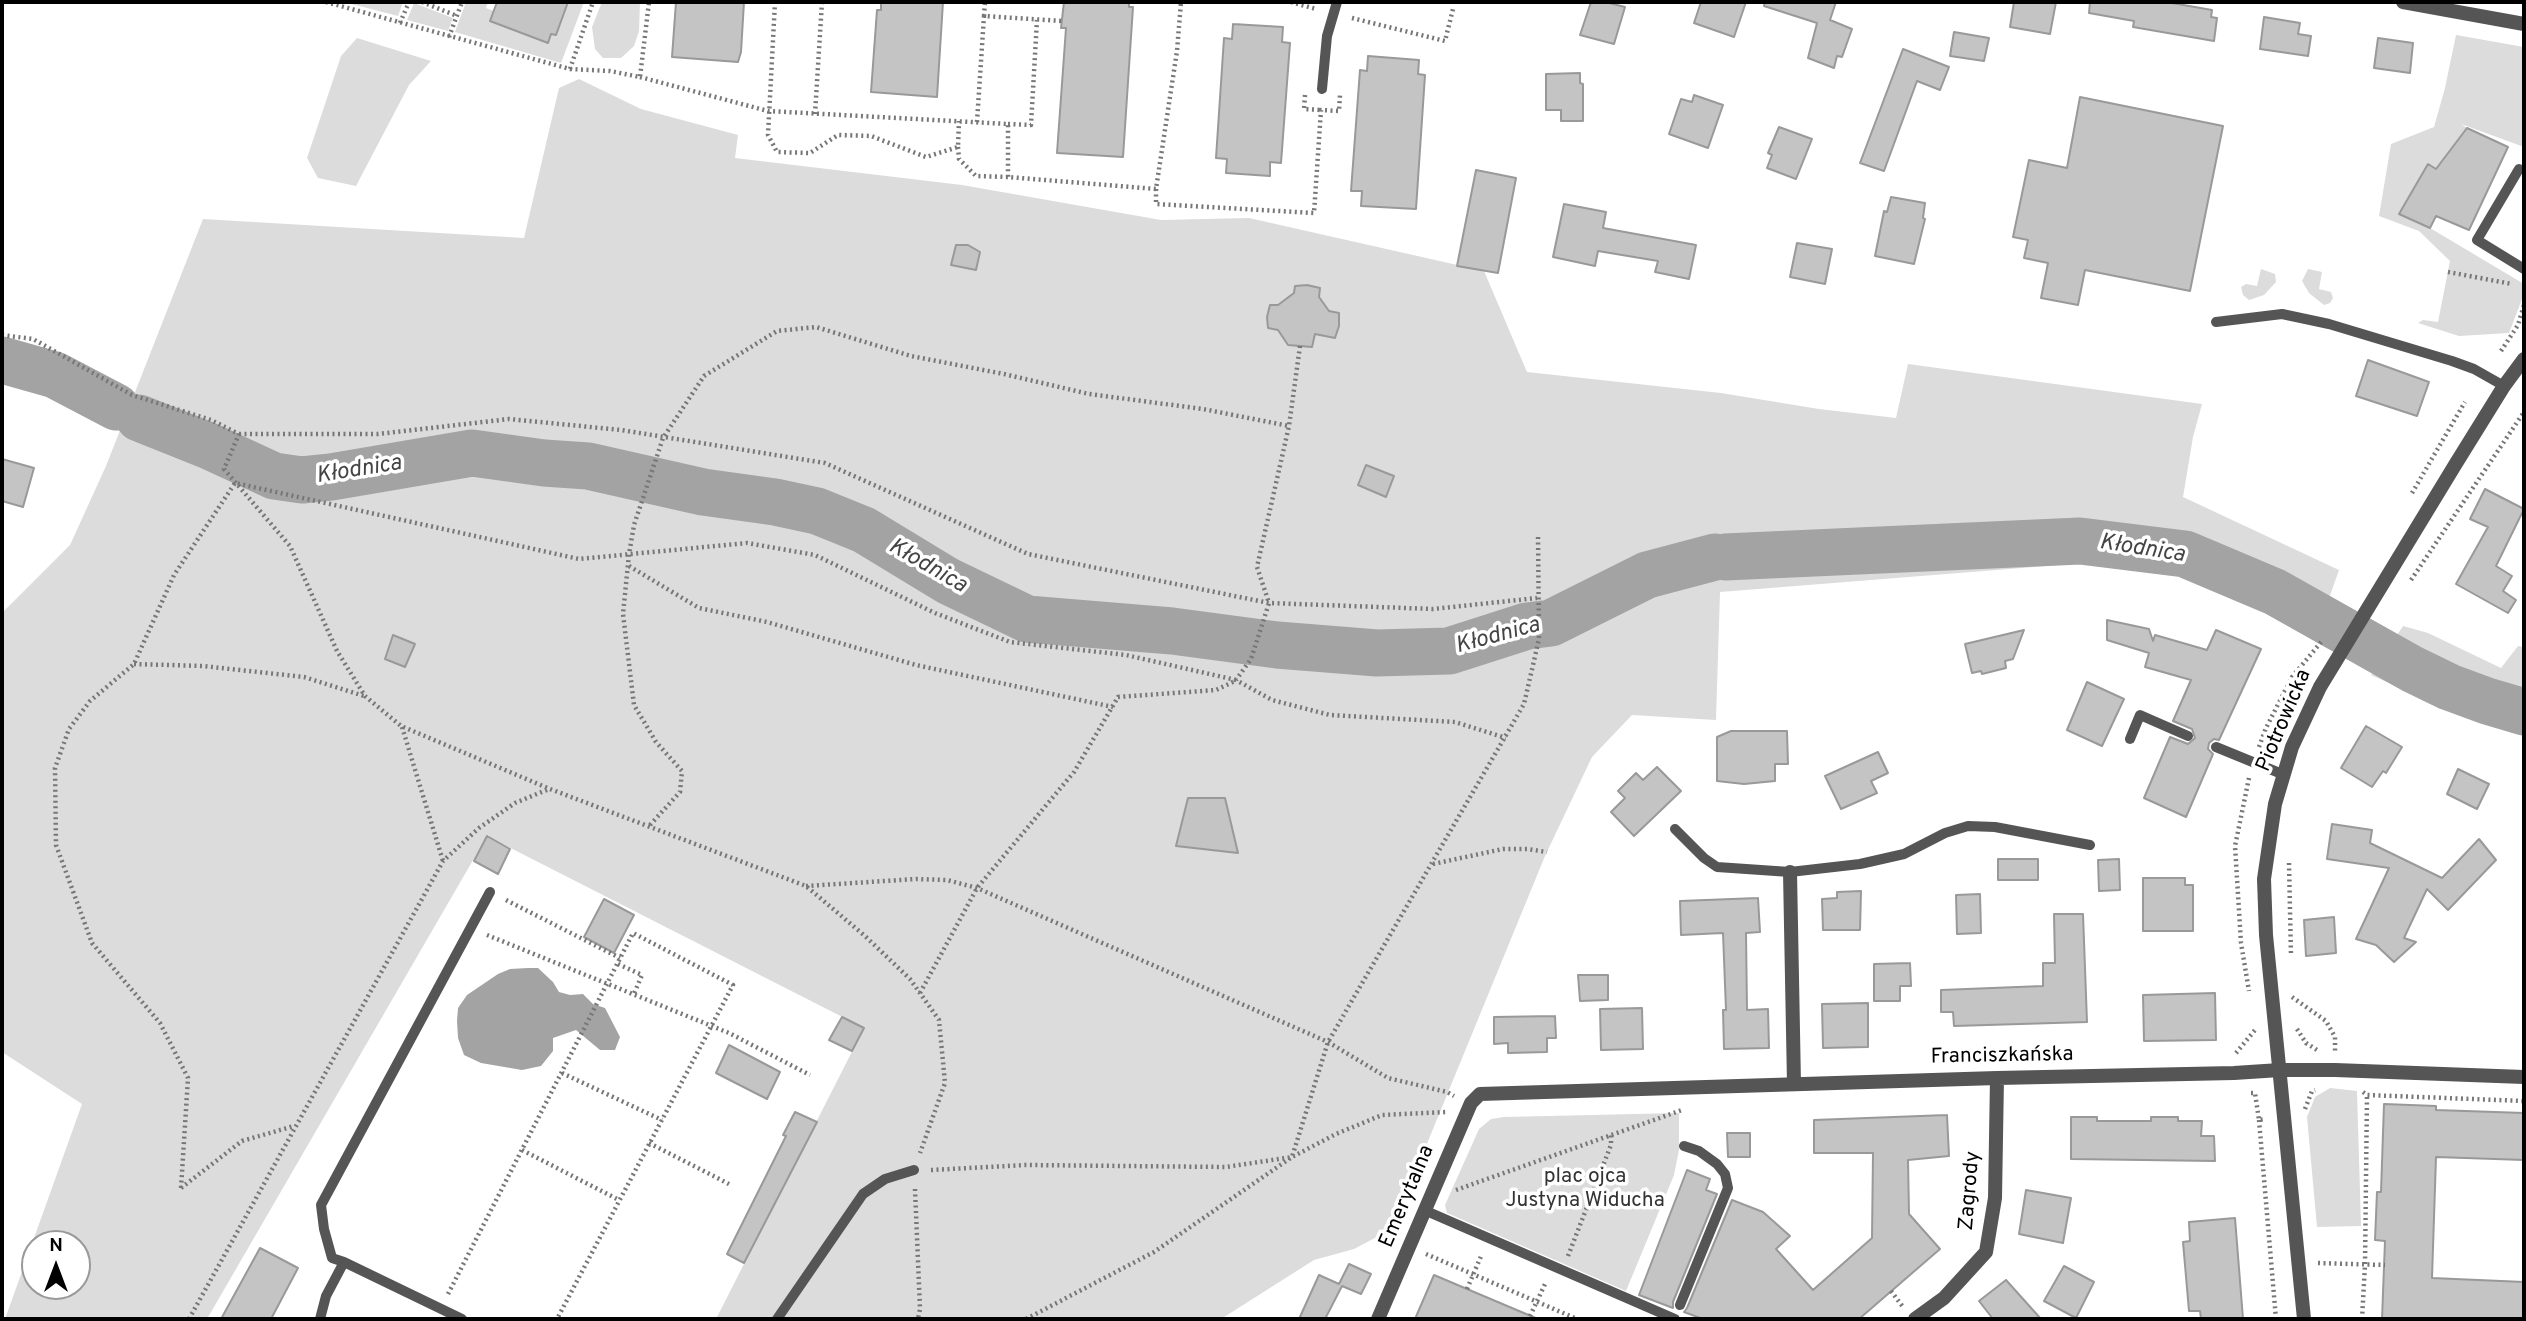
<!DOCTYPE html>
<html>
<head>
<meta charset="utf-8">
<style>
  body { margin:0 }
  #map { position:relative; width:2526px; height:1321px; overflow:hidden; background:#fff; font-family:Overpass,sans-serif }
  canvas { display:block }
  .frame { position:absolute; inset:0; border:4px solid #000; pointer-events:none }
  .north { position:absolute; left:21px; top:1230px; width:70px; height:70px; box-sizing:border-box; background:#fff; border:2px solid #999; border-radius:50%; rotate:0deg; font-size:19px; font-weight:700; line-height:28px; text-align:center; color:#000 }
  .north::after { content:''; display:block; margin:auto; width:24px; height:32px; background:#000; clip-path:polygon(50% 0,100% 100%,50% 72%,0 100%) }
</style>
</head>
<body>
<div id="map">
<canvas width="2526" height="1321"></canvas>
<div class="frame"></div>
<div class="north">N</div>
</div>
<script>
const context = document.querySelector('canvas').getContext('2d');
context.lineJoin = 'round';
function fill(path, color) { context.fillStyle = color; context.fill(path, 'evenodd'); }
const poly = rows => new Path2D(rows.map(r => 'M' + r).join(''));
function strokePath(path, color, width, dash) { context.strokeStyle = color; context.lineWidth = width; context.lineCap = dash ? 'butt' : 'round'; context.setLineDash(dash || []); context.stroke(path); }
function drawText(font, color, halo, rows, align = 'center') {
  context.font = font + ' Overpass,sans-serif'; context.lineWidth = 7; context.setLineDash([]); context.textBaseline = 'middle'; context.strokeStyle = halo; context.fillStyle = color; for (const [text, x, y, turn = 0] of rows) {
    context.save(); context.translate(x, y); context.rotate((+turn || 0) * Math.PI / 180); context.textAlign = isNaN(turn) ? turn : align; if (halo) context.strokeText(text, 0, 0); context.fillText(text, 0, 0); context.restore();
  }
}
const green = poly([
  [344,2,403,2,398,16],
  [466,2,488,2,486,8,494,11,490,20,547,43,551,34,556,34,568,2,584,2,561,63,455,32],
  [602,2,640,2,639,31,634,46,621,58,603,58,595,49,592,27],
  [414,3,453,18,448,31,407,20],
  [2456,35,2524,47,2524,147,2461,124,2467,128,2436,169,2428,165,2399,213,2430,228,2524,284,2524,294,2509,333,2459,336,2418,323,2423,320,2438,322,2450,261,2419,231,2379,216,2391,144,2434,127,2445,88],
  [357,38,431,61,409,85,356,186,318,178,307,158,341,56],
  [579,79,641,109,738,135,735,158,962,185,1161,220,1249,218,1484,271,1527,372,1721,393,1819,409,1896,418,1908,364,2202,404,2193,437,2183,497,2339,570,2322,618,2283,596,2185,554,2103,537,2072,564,1720,592,1716,720,1632,715,1592,757,1545,856,1392,1229,1354,1249,1314,1260,1221,1319,716,1319,864,1028,487,836,207,1319,5,1319,82,1104,2,1052,2,613,70,545,106,466,203,219,524,238,559,88],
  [35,1244,77,1244,77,1286,35,1286],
  [2261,269,2275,274,2276,282,2264,295,2249,300,2243,295,2241,287,2246,284,2257,286],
  [2308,269,2322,272,2319,289,2331,292,2333,298,2330,303,2324,305,2309,293,2302,281],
  [2403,626,2428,633,2501,668,2518,646,2524,647,2524,729,2466,718,2371,675],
  [2330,1088,2357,1091,2361,1226,2317,1227,2307,1117,2315,1097],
  [1679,1113,1679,1150,1674,1175,1626,1291,1447,1213,1445,1205,1479,1129,1491,1119,1504,1117]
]);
const water = poly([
  [528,968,538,968,553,982,559,992,570,995,583,994,593,1004,605,1008,620,1037,615,1050,600,1050,576,1030,553,1038,553,1051,541,1066,522,1070,481,1063,464,1055,458,1038,457,1021,458,1008,467,995,498,974,510,969]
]);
const river = poly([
  [2,360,55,375,116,407],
  [139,418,209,446,274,476,302,480,331,477,472,453,544,463,588,466,703,492,775,502,817,511,864,530,948,581,1027,619,1172,631,1277,645,1377,653,1449,651,1527,626,1551,623,1647,575,1715,557],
  [1725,557,2080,541,2185,554,2275,592,2412,669,2449,687,2487,701,2524,712]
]);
const building = poly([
  [497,2,568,2,556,35,551,34,548,43,490,21,497,2],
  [676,2,744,2,741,52,738,62,672,57,676,2],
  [881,2,943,2,937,97,871,92,877,10,881,10,881,2],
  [1064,2,1129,2,1129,7,1133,7,1123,157,1057,153,1066,28,1061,28,1064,2],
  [1591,2,1605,2,1625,7,1614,44,1580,35,1591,2],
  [1701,2,1746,2,1734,37,1694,23,1701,2],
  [1765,2,1836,2,1830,20,1852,29,1842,57,1837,56,1834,68,1808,58,1817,23,1764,6,1765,2],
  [2014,2,2056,2,2050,34,2010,27,2014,2],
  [2090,2,2166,2,2212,10,2211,17,2217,18,2214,41,2133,27,2134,21,2089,13,2090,2],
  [2264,17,2300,23,2298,34,2311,36,2308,56,2260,49,2264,17],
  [1233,24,1283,27,1282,42,1290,43,1281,163,1270,162,1270,176,1226,173,1227,159,1216,158,1224,38,1232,39,1233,24],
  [1954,32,1989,38,1984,61,1950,56,1954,32],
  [2378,38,2413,43,2410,73,2374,68,2378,38],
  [1903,49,1949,67,1940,90,1917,81,1884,171,1860,163,1903,49],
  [1368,56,1419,60,1418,74,1425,75,1416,209,1361,206,1362,191,1351,191,1360,70,1367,71,1368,56],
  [1580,73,1580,83,1583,84,1583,121,1561,121,1561,110,1546,110,1546,74,1580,73],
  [1694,95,1723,105,1708,148,1669,134,1681,99,1692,102,1694,95],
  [2080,97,2223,126,2190,291,2085,270,2078,305,2041,298,2048,263,2024,258,2028,240,2013,237,2029,160,2067,168,2080,97],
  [1779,127,1812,139,1796,179,1767,168,1772,155,1768,153,1779,127],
  [2467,128,2508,147,2469,230,2436,216,2430,228,2399,214,2428,164,2436,169,2467,128],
  [1476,170,1516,178,1498,273,1457,266,1476,170],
  [1891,197,1925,203,1923,218,1925,219,1914,264,1875,256,1884,211,1887,212,1891,197],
  [1564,204,1606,212,1603,228,1696,245,1689,279,1655,272,1658,261,1598,251,1595,266,1553,257,1564,204],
  [1797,243,1832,249,1825,284,1790,277,1797,243],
  [956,245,968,245,980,252,976,270,951,265,956,245],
  [1307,285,1320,288,1319,297,1329,311,1339,313,1339,326,1335,338,1315,334,1312,347,1288,345,1278,330,1268,328,1267,317,1270,305,1278,305,1294,293,1295,286,1307,285],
  [2368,360,2429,382,2417,416,2356,396,2368,360],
  [2,459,34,468,23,507,2,501,2,459],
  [1366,465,1394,476,1386,497,1358,485,1366,465],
  [2485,489,2524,509,2496,566,2512,576,2503,591,2516,600,2508,613,2456,584,2488,527,2470,519,2485,489],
  [2107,620,2149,629,2153,641,2155,635,2207,650,2216,630,2261,649,2219,740,2214,739,2209,743,2208,749,2213,754,2186,817,2144,798,2170,737,2188,744,2195,738,2192,729,2173,721,2191,680,2145,667,2149,653,2107,640,2107,620],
  [2024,630,2013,659,2005,661,2006,668,1982,674,1981,671,1972,673,1965,644,2024,630],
  [393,635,415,644,405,667,385,659,393,635],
  [2087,682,2124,699,2102,746,2067,730,2087,682],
  [2366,726,2402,747,2386,773,2383,771,2372,787,2341,768,2366,726],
  [1731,731,1787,731,1788,764,1775,764,1775,781,1744,784,1717,781,1717,737,1731,731],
  [1878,752,1888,773,1871,781,1877,793,1841,809,1825,776,1878,752],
  [1657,767,1681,791,1634,836,1611,812,1625,798,1618,791,1636,773,1643,780,1657,767],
  [2458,769,2489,784,2477,809,2447,794,2458,769],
  [1188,798,1225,798,1238,853,1176,846,1188,798],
  [2332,824,2372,830,2370,843,2442,878,2479,839,2496,860,2448,910,2427,889,2404,938,2416,942,2394,962,2376,945,2356,939,2389,868,2327,859,2332,824],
  [487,836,510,849,498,874,474,861,487,836],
  [1998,859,2038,859,2038,880,1998,880,1998,859],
  [2119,859,2120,890,2099,891,2098,860,2119,859],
  [2143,878,2185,878,2185,885,2193,885,2193,931,2143,931,2143,878],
  [1861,891,1860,930,1823,930,1822,899,1837,898,1837,892,1861,891],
  [1980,894,1981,933,1957,934,1956,895,1980,894],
  [1758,898,1760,932,1746,933,1747,1010,1768,1009,1769,1048,1724,1049,1723,1010,1726,1010,1723,933,1681,935,1680,901,1758,898],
  [604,899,634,915,614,953,584,937,604,899],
  [2054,914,2083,914,2087,1022,1954,1026,1953,1012,1941,1012,1941,990,2043,986,2043,963,2055,963,2054,914],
  [2334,917,2336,953,2306,956,2304,920,2334,917],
  [1910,963,1911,986,1900,986,1900,1001,1874,1001,1874,964,1910,963],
  [1578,975,1608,975,1608,1000,1580,1001,1578,975],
  [2215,993,2216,1040,2144,1041,2143,995,2215,993],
  [1868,1003,1868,1047,1823,1048,1822,1004,1868,1003],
  [1642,1008,1643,1049,1601,1050,1600,1009,1642,1008],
  [1555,1016,1556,1038,1547,1038,1547,1052,1508,1053,1508,1043,1494,1044,1494,1017,1555,1016],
  [842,1017,864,1028,852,1051,829,1040,842,1017],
  [729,1045,780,1072,767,1099,716,1073,729,1045],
  [2384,1104,2436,1106,2436,1110,2524,1113,2524,1160,2436,1157,2432,1278,2524,1282,2524,1319,2382,1319,2385,1241,2375,1240,2377,1192,2381,1192,2384,1104],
  [795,1112,817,1122,744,1263,727,1254,786,1136,783,1135,795,1112],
  [1947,1115,1949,1156,1908,1160,1909,1214,1940,1249,1859,1319,1703,1319,1684,1312,1687,1308,1732,1200,1763,1212,1790,1236,1776,1249,1813,1290,1872,1238,1873,1153,1814,1153,1814,1120,1947,1115],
  [2071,1117,2097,1117,2097,1121,2151,1121,2151,1117,2178,1117,2178,1121,2202,1121,2201,1136,2214,1136,2215,1161,2071,1159,2071,1117],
  [1727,1133,1750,1133,1750,1157,1728,1157,1727,1133],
  [1687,1170,1710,1179,1706,1190,1717,1194,1673,1302,1673,1308,1639,1295,1687,1170],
  [2026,1190,2071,1198,2063,1243,2019,1234,2026,1190],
  [2235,1218,2243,1319,2201,1319,2200,1311,2189,1311,2183,1242,2190,1241,2189,1222,2235,1218],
  [260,1248,298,1268,271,1319,221,1319,260,1248],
  [1349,1264,1371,1274,1361,1294,1342,1286,1325,1319,1299,1319,1319,1275,1339,1284,1349,1264],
  [2064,1266,2094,1282,2076,1318,2044,1301,2064,1266],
  [1434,1275,1467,1289,1538,1319,1415,1319,1434,1275],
  [2006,1280,2041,1319,1993,1319,1979,1301,2006,1280]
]);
const path = poly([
  [326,2,570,69,593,2],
  [422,2,457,16],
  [775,2,768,135,777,152,810,153,838,135,871,136,926,157,958,147,959,121],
  [1291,2,1316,9],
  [984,16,985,2],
  [1352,18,1445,41,1453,9],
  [400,23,409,2],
  [449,37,462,2],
  [570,69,610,71,640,77,649,2],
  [640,77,768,111,1008,124,1008,177,1156,189,1177,51,1181,2],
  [1305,95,1304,109,1321,110],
  [815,114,822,2],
  [977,122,984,16,1062,21],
  [1008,124,1031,125,1037,20],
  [958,147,959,159,976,176,1008,177],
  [1156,189,1156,204,1314,213,1321,110,1339,111,1340,95],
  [2448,272,2512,284],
  [2,335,33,339,132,395,211,420,239,434,224,469,290,546,337,651,365,696,401,726,550,789,806,886,865,936,910,979,939,1020,945,1083,920,1153],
  [1300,346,1289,426,1257,567,1269,603,1251,659,1236,680,1272,700,1330,715,1455,722,1506,738],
  [2501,351,2518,325,2524,305],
  [239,434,378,434,509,419,621,430,825,463,1028,554,1269,603,1433,609,1537,598],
  [2412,493,2465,402],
  [629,566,699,608,767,622,916,665,1113,707],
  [2411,580,2524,412],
  [134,664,203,666,304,677,364,696],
  [402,727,443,861],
  [2259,747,2266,728,2292,677,2322,641],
  [2249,778,2235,846,2241,943,2249,991],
  [650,825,680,792,682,771,656,742,634,705,623,614,629,554,634,525,663,438,704,376,777,331,816,327,911,356,1004,374,1089,394,1203,409,1289,426],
  [2289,863,2291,956],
  [1433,864,1503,849,1527,849,1547,852],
  [806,886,916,879,947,880,977,888,1328,1042,1388,1078,1447,1092,1454,1096],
  [506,900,620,958],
  [487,935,729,1033,810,1075],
  [618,964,642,975,633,996],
  [920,993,977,888,1074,772,1118,697,1216,690,1235,681],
  [2292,997,2326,1021,2335,1037,2335,1052],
  [2297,1029,2306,1043,2317,1050],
  [2236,1053,2255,1030],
  [562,1073,662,1120],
  [2363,1092,2367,1095,2524,1101],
  [2251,1093,2255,1093,2259,1120,2265,1119],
  [2305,1109,2312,1091,2315,1090],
  [2259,1120,2276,1319],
  [649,1143,729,1184],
  [522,1150,619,1200],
  [931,1170,1026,1165,1226,1167,1292,1157,1336,1134,1382,1115,1447,1112],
  [181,1188,188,1078,160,1023,92,943,56,845,55,768,69,729,90,701,134,664,174,575,235,483,579,559,747,543,815,555,935,613,1010,642,1126,655,1236,680],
  [181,1188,242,1141,294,1126],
  [915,1189,920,1309,918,1319],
  [1456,1190,1682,1110],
  [1426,1254,1577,1319],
  [1568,1256,1611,1145,1611,1135],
  [2318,1263,2385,1265],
  [1467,1289,1482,1254],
  [1891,1291,1903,1307],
  [448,1294,633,933,733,985,557,1319],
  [1530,1316,1546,1282],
  [189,1319,443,861,479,828,515,803,549,789],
  [1026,1319,1154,1252,1292,1157,1328,1042,1524,704,1539,639,1538,534],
  [2362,1319,2365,1265,2367,1095]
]);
const service = poly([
  [1322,89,1327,36,1337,2],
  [2519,169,2477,240,2524,269],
  [2216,322,2282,314,2329,324,2452,361,2474,369,2504,386],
  [2130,739,2140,715,2188,736],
  [2216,747,2282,774],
  [1675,829,1704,858,1717,867,1790,872,1860,864,1904,854,1945,833,1968,826,1995,827,2090,845],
  [1424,1210,1675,1319],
  [344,1262,332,1258,324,1229,321,1205,490,892],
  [1680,1305,1728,1188,1725,1174,1717,1164,1699,1151,1684,1146],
  [320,1319,326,1296,344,1262,462,1319],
  [777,1319,863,1194,885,1179,914,1170]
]);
const minor = poly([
  [2403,2,2524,24],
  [1790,872,1794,1084],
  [1378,1319,1471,1103,1480,1094,1997,1078,2234,1073,2280,1070,2335,1070,2524,1077],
  [1915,1319,1944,1298,1986,1252,1995,1198,1997,1078]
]);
const tertiary = poly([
  [2304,1319,2266,935,2264,879,2275,804,2292,747,2320,687,2455,465,2504,386,2524,359]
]);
const streetNames = [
  ["Piotrowicka",2285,721,-67],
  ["Franciszkańska",2002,1057,-1],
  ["Zagrody",1971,1191,-85],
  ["Emerytalna",1408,1197,-67]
];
const parkNames = [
  ["plac ojca",1585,1178],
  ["Justyna Widucha",1585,1202]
];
const waterNames = [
  ["Kłodnica",359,471,-9],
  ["Kłodnica",2142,550,9],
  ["Kłodnica",927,567,30],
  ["Kłodnica",1498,637,-15]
];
fill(green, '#dcdcdc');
fill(water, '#a3a3a3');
strokePath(river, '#a3a3a3', 47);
fill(building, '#c4c4c4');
strokePath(building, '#999', 2);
strokePath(path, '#777', 4.5, [2, 3.5]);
strokePath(service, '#555', 10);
strokePath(minor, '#555', 14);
strokePath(tertiary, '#555', 14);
drawText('21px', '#000', '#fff', streetNames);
drawText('21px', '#333', '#fff', parkNames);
drawText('italic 23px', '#444', '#fff', waterNames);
</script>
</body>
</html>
